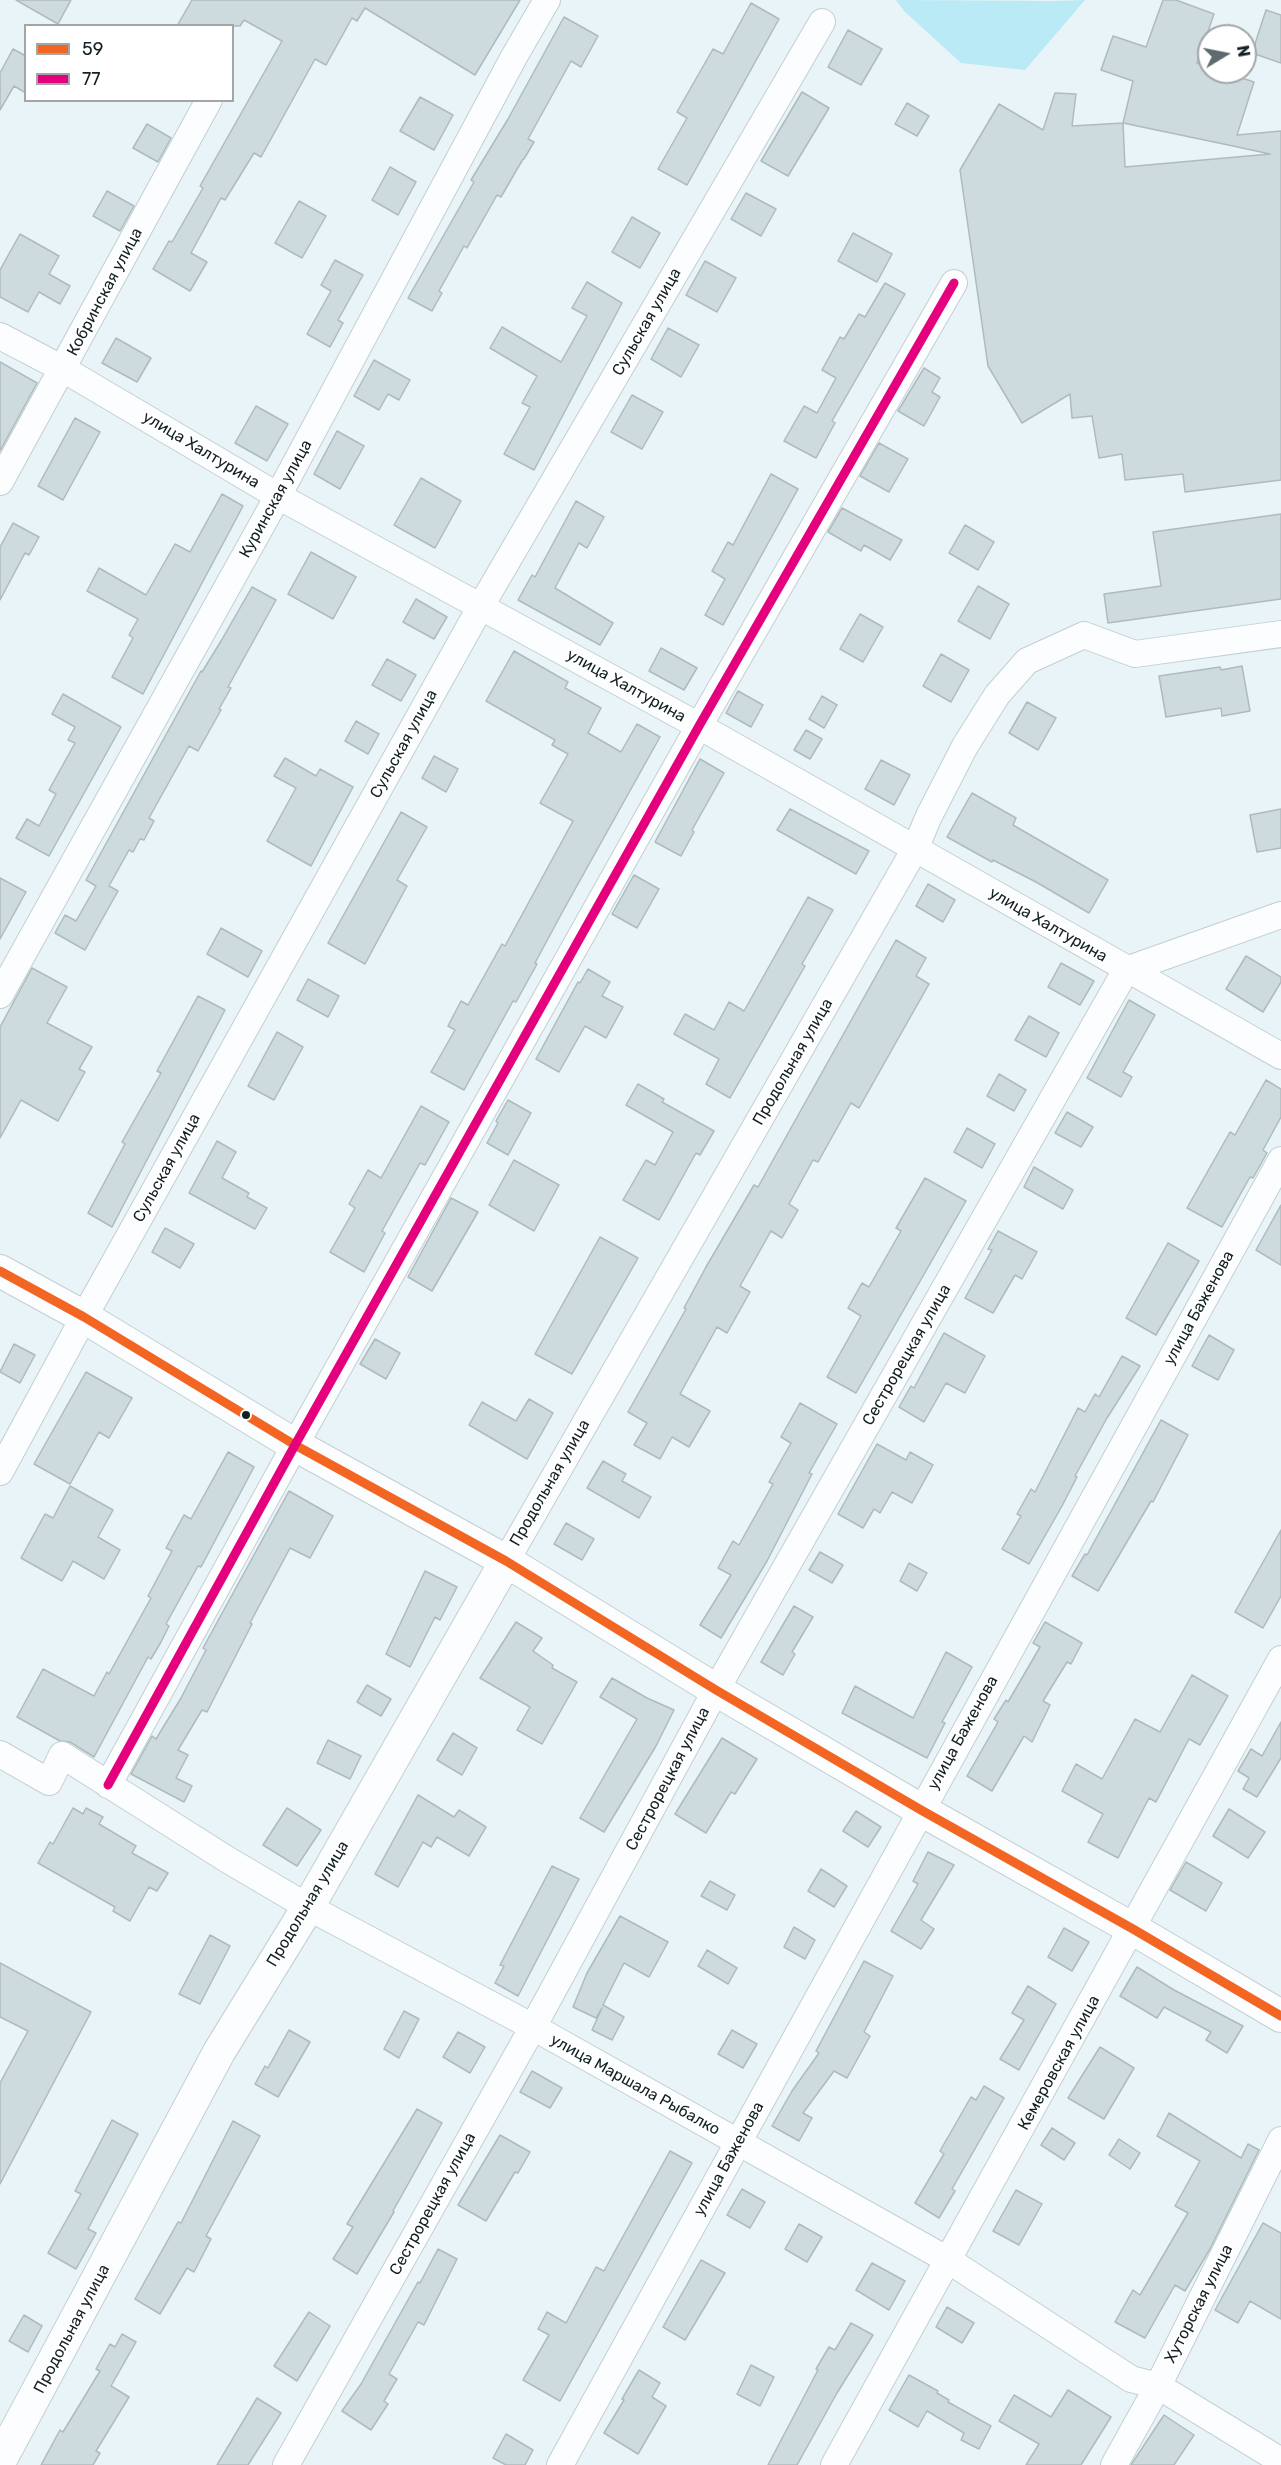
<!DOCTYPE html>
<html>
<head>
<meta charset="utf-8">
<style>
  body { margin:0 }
  #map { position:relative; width:1281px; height:2465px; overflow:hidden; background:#e8f4f7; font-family:Rubik,sans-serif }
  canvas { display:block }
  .legend { position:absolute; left:24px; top:24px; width:210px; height:78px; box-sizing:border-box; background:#fff; border:2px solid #a1a6a7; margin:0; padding:8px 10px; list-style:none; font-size:18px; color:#132124 }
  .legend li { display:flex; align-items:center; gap:12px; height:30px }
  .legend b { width:30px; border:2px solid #a1a6a7 }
  .north { position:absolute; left:1197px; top:24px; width:60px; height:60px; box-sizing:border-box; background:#fff; border:2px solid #a1a6a7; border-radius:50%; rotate:80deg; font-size:16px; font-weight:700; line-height:24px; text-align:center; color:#132124 }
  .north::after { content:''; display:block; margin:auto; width:21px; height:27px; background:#5e6b6e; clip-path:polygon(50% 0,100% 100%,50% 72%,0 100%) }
</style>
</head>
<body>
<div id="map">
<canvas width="1281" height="2465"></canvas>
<ul class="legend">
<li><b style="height:8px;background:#f26522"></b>59</li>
<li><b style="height:8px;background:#e5007d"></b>77</li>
</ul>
<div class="north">N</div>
</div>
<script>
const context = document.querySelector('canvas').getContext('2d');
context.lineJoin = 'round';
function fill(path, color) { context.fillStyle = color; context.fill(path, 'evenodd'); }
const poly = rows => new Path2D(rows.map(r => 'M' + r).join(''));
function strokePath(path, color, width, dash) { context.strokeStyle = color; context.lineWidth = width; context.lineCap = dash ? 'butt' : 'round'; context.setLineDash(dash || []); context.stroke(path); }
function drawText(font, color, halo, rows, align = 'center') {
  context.font = font + ' Rubik,sans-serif'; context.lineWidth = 4.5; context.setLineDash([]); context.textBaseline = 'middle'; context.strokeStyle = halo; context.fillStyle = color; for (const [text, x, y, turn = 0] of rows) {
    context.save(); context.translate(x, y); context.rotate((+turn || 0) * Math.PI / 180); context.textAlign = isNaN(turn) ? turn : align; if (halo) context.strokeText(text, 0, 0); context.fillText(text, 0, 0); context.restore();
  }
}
const green = poly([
  [896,0,1055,1,1085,0,1025,70,961,63,904,11]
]);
const building = poly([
  [16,0,71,0,58,24,16,0],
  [192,0,520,0,475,75,365,8,357,21,352,18,326,65,315,59,261,157,254,153,225,200,221,198,191,253,207,262,190,291,153,269,169,241,172,242,203,188,200,186,282,41,244,20,240,26,177,26,192,0],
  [1163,0,1176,0,1214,14,1197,63,1209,67,1209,72,1224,72,1254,82,1237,135,1281,131,1281,480,1185,492,1183,474,1125,480,1122,454,1099,458,1092,416,1072,418,1070,394,1022,423,988,366,960,170,999,104,1043,130,1055,93,1076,94,1072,126,1123,123,1133,81,1101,70,1113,36,1146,47,1163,0],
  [1123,123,1233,146,1270,154,1125,167,1123,123],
  [751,3,779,19,687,185,658,169,687,118,677,112,713,49,723,54,751,3],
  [1266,10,1281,15,1281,63,1252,53,1266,10],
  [564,17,598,36,581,67,571,61,528,139,534,142,524,159,523,159,501,197,497,195,467,248,464,246,439,291,442,293,432,311,408,298,474,182,471,180,508,119,564,17],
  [848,30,882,49,861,85,828,67,848,30],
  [13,49,26,56,26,93,14,86,0,110,0,73,13,49],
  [802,92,829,108,788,176,761,161,802,92],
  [420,97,453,115,434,150,400,131,420,97],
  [907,103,929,116,917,136,895,124,907,103],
  [147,124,171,138,158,162,133,148,147,124],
  [390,167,416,182,398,215,372,200,390,167],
  [107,191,134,206,120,231,93,216,107,191],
  [746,193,776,209,761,236,731,219,746,193],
  [299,201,326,216,302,258,275,243,299,201],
  [632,217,660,233,640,268,612,252,632,217],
  [853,233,892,254,877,282,838,261,853,233],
  [20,234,59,256,49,274,70,286,60,304,39,292,28,312,0,297,0,270,20,234],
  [335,260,363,275,338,320,343,323,330,347,307,334,331,291,321,285,335,260],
  [705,261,736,278,717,312,686,295,705,261],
  [587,282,622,303,534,470,504,454,530,407,522,403,537,376,490,348,502,327,561,362,587,316,572,308,587,282],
  [885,283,905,294,832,421,835,423,816,458,784,441,804,406,817,413,836,378,822,370,840,337,844,339,859,314,865,317,885,283],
  [668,328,699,345,681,377,651,359,668,328],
  [116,338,151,358,137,382,102,363,116,338],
  [374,360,410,380,399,400,388,394,379,410,354,396,374,360],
  [0,362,37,383,0,451,0,362],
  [924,368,940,378,932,392,940,397,924,426,898,411,924,368],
  [632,395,663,412,642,449,611,432,632,395],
  [256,406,288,424,267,461,235,443,256,406],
  [75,418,100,432,63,500,38,486,75,418],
  [337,431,364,446,340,489,314,474,337,431],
  [879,443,908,459,889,492,860,476,879,443],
  [771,474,798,489,723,625,705,615,725,579,712,571,728,542,733,545,771,474],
  [421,478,461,501,435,548,394,525,421,478],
  [222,494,243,506,143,694,112,677,133,638,129,635,138,619,87,591,99,568,146,595,175,544,190,552,222,494],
  [576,501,604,517,587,548,579,543,555,588,613,623,600,645,518,600,532,575,535,577,576,501],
  [842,508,902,540,890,560,864,545,861,551,828,532,842,508],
  [1281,514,1281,599,1108,623,1104,594,1161,586,1153,532,1281,514],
  [13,523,39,537,29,555,25,553,0,600,0,547,13,523],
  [965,525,994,542,978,570,949,553,965,525],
  [311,552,356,577,333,619,288,594,311,552],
  [978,586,1009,604,990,639,958,621,978,586],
  [252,587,276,600,228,687,231,688,219,709,221,710,198,751,189,746,149,818,154,821,144,840,140,839,133,852,129,850,109,886,118,891,85,950,55,933,65,915,76,921,96,886,86,880,201,671,202,672,221,641,252,587],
  [416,599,447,617,434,639,403,622,416,599],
  [860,614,883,627,863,662,840,649,860,614],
  [661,648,697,668,684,690,649,671,661,648],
  [514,651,568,682,565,688,601,708,588,733,621,752,637,724,660,737,564,909,535,963,537,964,516,1002,513,1001,464,1090,431,1072,455,1030,448,1026,461,1001,468,1005,502,944,505,946,573,821,540,803,568,754,552,745,555,740,486,701,514,651],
  [941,654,969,670,951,702,923,686,941,654],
  [387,659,416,675,401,701,372,685,387,659],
  [1242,666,1250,711,1222,716,1221,708,1166,717,1159,676,1220,667,1221,670,1242,666],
  [738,691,763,705,751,727,726,713,738,691],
  [63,694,121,727,49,856,16,838,27,819,39,826,56,794,49,790,75,743,68,740,75,727,52,714,63,694],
  [822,696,837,705,824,728,809,719,822,696],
  [1027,702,1056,718,1038,750,1009,733,1027,702],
  [356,721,379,734,368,754,345,741,356,721],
  [806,730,822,739,810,759,794,750,806,730],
  [434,756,458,769,446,792,422,778,434,756],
  [285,758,316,776,320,769,353,787,311,866,267,841,296,788,274,776,285,758],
  [700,759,724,773,692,830,694,832,681,856,655,842,700,759],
  [881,760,910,775,894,805,865,789,881,760],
  [972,793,1016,818,1013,825,1108,880,1089,913,1036,882,993,860,992,862,947,837,972,793],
  [790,809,869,851,856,874,777,830,790,809],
  [1281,809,1281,848,1257,852,1250,815,1281,809],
  [401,812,427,827,397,880,407,886,365,964,328,943,401,812],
  [634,875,659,889,637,928,612,914,634,875],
  [0,878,26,892,0,939,0,878],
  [928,884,955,900,943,922,916,906,928,884],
  [808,897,833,910,802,964,805,966,730,1098,706,1084,719,1059,674,1034,685,1014,714,1030,729,1002,744,1011,808,897],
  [221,928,262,951,248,977,207,954,221,928],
  [896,940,926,958,916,976,929,984,859,1108,851,1103,818,1162,813,1160,789,1204,798,1210,782,1238,771,1231,740,1286,750,1292,727,1333,717,1327,680,1394,710,1411,689,1447,672,1437,660,1459,634,1445,647,1423,628,1412,686,1309,684,1308,706,1267,754,1185,758,1187,896,940],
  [1246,956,1281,977,1281,982,1263,1012,1226,989,1246,956],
  [1061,963,1094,981,1080,1005,1048,987,1061,963],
  [32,968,67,987,47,1023,92,1047,79,1069,85,1072,58,1121,21,1100,0,1138,0,1027,32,968],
  [588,969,610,982,602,996,623,1007,606,1038,585,1026,559,1072,536,1059,578,982,580,983,588,969],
  [308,979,339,996,328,1017,297,1000,308,979],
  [198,996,225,1010,112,1227,88,1213,125,1144,122,1142,161,1073,157,1071,198,996],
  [1129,1000,1155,1015,1123,1072,1132,1077,1121,1097,1087,1078,1129,1000],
  [1029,1016,1059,1033,1046,1057,1015,1040,1029,1016],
  [277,1032,303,1047,274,1100,248,1086,277,1032],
  [999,1074,1026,1090,1014,1111,987,1096,999,1074],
  [1266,1080,1281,1089,1281,1117,1263,1150,1267,1153,1253,1178,1250,1177,1222,1227,1187,1208,1230,1132,1235,1135,1266,1080],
  [638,1084,664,1099,662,1102,714,1131,700,1155,696,1153,659,1220,623,1200,646,1160,655,1165,673,1132,626,1105,638,1084],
  [508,1100,531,1113,508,1155,487,1143,498,1123,496,1121,508,1100],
  [421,1106,449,1122,425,1165,420,1163,382,1231,385,1233,364,1272,330,1252,355,1208,349,1204,368,1170,381,1178,421,1106],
  [1067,1112,1093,1127,1081,1147,1055,1133,1067,1112],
  [967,1128,995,1144,982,1168,954,1152,967,1128],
  [217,1141,236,1152,222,1178,249,1193,247,1197,267,1208,255,1229,189,1193,217,1141],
  [514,1160,559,1185,534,1231,489,1205,514,1160],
  [1034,1167,1073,1190,1063,1209,1024,1187,1034,1167],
  [925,1178,966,1201,856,1393,827,1377,861,1316,848,1308,862,1283,869,1287,901,1231,896,1228,925,1178],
  [451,1198,478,1212,432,1291,408,1277,451,1198],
  [1281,1205,1281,1265,1256,1250,1281,1205],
  [165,1228,194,1244,180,1268,152,1252,165,1228],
  [998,1231,1037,1252,1022,1279,1015,1275,993,1313,965,1298,992,1250,988,1249,998,1231],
  [600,1237,638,1258,572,1374,535,1354,600,1237],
  [1168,1243,1199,1261,1156,1335,1126,1318,1168,1243],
  [944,1333,985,1356,965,1393,946,1383,924,1422,899,1407,911,1386,914,1388,944,1333],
  [1209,1335,1234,1350,1218,1380,1192,1366,1209,1335],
  [375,1339,400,1353,386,1379,360,1364,375,1339],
  [14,1344,35,1355,20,1383,0,1372,14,1344],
  [1122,1356,1140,1366,1107,1418,1075,1476,1077,1477,1062,1506,1029,1564,1002,1549,1021,1516,1017,1514,1031,1489,1035,1492,1078,1408,1085,1412,1095,1394,1099,1397,1122,1356],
  [86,1372,132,1398,109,1438,99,1432,70,1484,34,1464,86,1372],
  [529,1399,553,1413,527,1459,469,1425,482,1402,516,1421,529,1399],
  [800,1403,837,1424,809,1473,812,1474,767,1561,721,1638,700,1625,731,1575,718,1568,733,1541,739,1545,773,1484,769,1482,791,1443,781,1437,800,1403],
  [1161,1420,1188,1435,1153,1502,1151,1501,1098,1591,1072,1576,1085,1554,1087,1555,1161,1420],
  [877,1444,906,1460,910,1452,933,1465,912,1503,892,1492,880,1513,874,1509,863,1528,838,1514,877,1444],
  [228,1452,254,1467,201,1567,198,1566,166,1624,169,1626,161,1642,151,1659,148,1657,94,1757,70,1742,60,1741,17,1717,43,1669,94,1696,107,1672,109,1674,151,1598,148,1596,172,1551,166,1548,184,1515,191,1519,228,1452],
  [603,1461,626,1474,622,1481,651,1497,639,1518,587,1488,603,1461],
  [70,1486,113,1510,98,1537,120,1550,104,1579,73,1561,62,1581,21,1558,45,1514,53,1518,70,1486],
  [289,1491,333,1516,310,1558,290,1548,250,1623,252,1624,207,1712,202,1710,178,1750,188,1755,176,1778,192,1786,184,1802,131,1774,152,1736,156,1739,181,1698,206,1650,203,1648,289,1491],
  [566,1523,594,1539,582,1560,554,1544,566,1523],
  [1281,1530,1281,1596,1263,1628,1235,1612,1281,1530],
  [820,1552,843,1565,832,1583,809,1570,820,1552],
  [909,1563,927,1573,917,1591,900,1581,909,1563],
  [425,1571,457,1587,440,1620,435,1617,410,1667,386,1654,425,1571],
  [794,1606,813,1617,792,1652,795,1654,783,1675,761,1662,794,1606],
  [516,1622,542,1638,533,1651,553,1665,552,1668,577,1682,542,1744,517,1730,530,1707,480,1678,516,1622],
  [1045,1622,1082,1643,1071,1664,1067,1662,1043,1701,1050,1705,1032,1742,1024,1736,992,1791,967,1776,998,1722,994,1719,1006,1700,1008,1702,1040,1647,1033,1643,1045,1622],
  [946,1652,972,1667,942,1722,945,1723,927,1758,842,1713,855,1686,913,1718,946,1652],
  [1192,1675,1228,1696,1200,1745,1189,1739,1156,1802,1149,1798,1118,1858,1088,1842,1103,1814,1062,1791,1076,1764,1102,1779,1135,1719,1160,1732,1192,1675],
  [612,1678,647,1698,674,1710,656,1746,604,1832,580,1818,637,1719,600,1697,612,1678],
  [367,1685,391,1699,381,1716,357,1702,367,1685],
  [1281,1722,1281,1758,1257,1797,1243,1789,1249,1778,1238,1771,1251,1749,1262,1756,1281,1722],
  [453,1733,477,1748,462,1775,437,1760,453,1733],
  [722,1738,757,1759,735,1794,731,1792,706,1833,675,1814,722,1738],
  [328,1740,361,1756,350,1779,317,1763,328,1740],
  [418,1795,454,1817,459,1810,486,1827,469,1856,437,1837,431,1847,423,1842,398,1887,375,1874,418,1795],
  [73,1808,83,1814,86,1808,103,1817,99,1824,136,1846,132,1853,168,1873,157,1891,149,1887,130,1921,113,1911,115,1907,38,1863,50,1842,53,1844,73,1808],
  [287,1808,321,1830,297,1866,263,1845,287,1808],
  [1229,1809,1265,1832,1248,1858,1213,1836,1229,1809],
  [856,1811,881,1827,868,1847,843,1831,856,1811],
  [928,1852,954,1865,921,1920,934,1929,921,1949,891,1931,918,1884,913,1881,928,1852],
  [1186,1862,1222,1883,1206,1911,1170,1890,1186,1862],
  [552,1866,579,1879,518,1996,495,1983,504,1966,500,1965,552,1866],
  [821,1869,847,1886,834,1907,808,1891,821,1869],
  [710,1881,735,1895,727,1910,701,1896,710,1881],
  [620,1916,668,1942,649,1977,624,1963,603,2005,624,2017,612,2040,592,2030,602,2008,596,2018,573,2007,587,1973,620,1916],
  [794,1927,815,1940,805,1959,784,1947,794,1927],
  [1064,1928,1089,1942,1072,1971,1048,1957,1064,1928],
  [210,1935,230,1946,200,2004,179,1994,210,1935],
  [707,1950,737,1968,728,1984,698,1966,707,1950],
  [864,1961,893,1976,864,2032,870,2036,847,2078,834,2071,803,2113,812,2118,799,2141,772,2126,792,2091,819,2053,816,2051,864,1961],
  [0,1963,91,2012,0,2184,0,2083,28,2031,0,2017,0,1963],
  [1137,1967,1174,1990,1243,2026,1227,2053,1206,2040,1211,2032,1164,2007,1157,2018,1120,1996,1137,1967],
  [1028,1986,1056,2004,1019,2070,1000,2059,1024,2020,1012,2013,1028,1986],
  [404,2011,419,2019,399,2058,384,2049,404,2011],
  [289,2030,310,2042,278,2097,255,2084,265,2066,268,2068,289,2030],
  [732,2030,757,2044,743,2068,718,2054,732,2030],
  [458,2032,485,2047,470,2073,443,2057,458,2032],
  [1100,2047,1134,2068,1104,2119,1068,2098,1100,2047],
  [532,2071,562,2088,550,2108,520,2092,532,2071],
  [984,2086,1004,2098,952,2189,955,2191,939,2218,915,2203,944,2154,940,2151,971,2097,976,2100,984,2086],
  [417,2109,442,2123,393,2211,394,2212,357,2274,333,2259,353,2227,347,2224,417,2109],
  [1169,2113,1241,2158,1248,2144,1259,2150,1210,2249,1185,2291,1175,2285,1145,2338,1115,2322,1133,2290,1140,2295,1188,2213,1175,2206,1200,2161,1157,2136,1169,2113],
  [112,2120,138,2134,88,2229,96,2233,76,2269,48,2253,81,2194,75,2191,112,2120],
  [233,2121,260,2136,206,2236,211,2239,194,2272,187,2268,160,2314,135,2299,178,2222,181,2223,233,2121],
  [1052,2128,1075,2143,1064,2160,1041,2145,1052,2128],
  [500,2135,530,2152,518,2173,515,2172,486,2221,458,2205,500,2135],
  [1119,2139,1140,2153,1130,2169,1109,2155,1119,2139],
  [670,2151,692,2163,560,2401,523,2380,549,2335,538,2329,547,2312,566,2323,596,2267,604,2271,670,2151],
  [742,2189,765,2202,750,2228,727,2215,742,2189],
  [1016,2190,1042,2204,1019,2245,993,2231,1016,2190],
  [1263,2223,1281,2233,1281,2319,1250,2301,1238,2323,1215,2310,1263,2223],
  [799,2224,822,2237,807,2262,785,2249,799,2224],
  [438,2249,457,2259,424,2325,418,2322,389,2374,397,2379,384,2401,388,2404,371,2430,342,2411,361,2384,418,2282,420,2283,438,2249],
  [701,2260,725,2273,685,2340,663,2327,701,2260],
  [872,2263,905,2281,889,2310,856,2290,872,2263],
  [947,2307,974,2323,962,2343,936,2327,947,2307],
  [309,2312,330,2326,297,2381,274,2366,309,2312],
  [24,2315,42,2326,28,2352,9,2341,24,2315],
  [851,2323,873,2335,837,2393,797,2465,768,2465,818,2370,816,2369,829,2347,835,2350,851,2323],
  [122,2334,136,2342,111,2386,129,2397,96,2451,100,2453,93,2465,41,2465,60,2430,63,2432,100,2371,96,2369,110,2344,115,2347,122,2334],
  [751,2365,774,2377,760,2406,737,2394,751,2365],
  [639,2370,660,2383,652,2397,666,2406,638,2454,604,2433,624,2400,622,2399,639,2370],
  [909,2375,938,2391,937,2393,949,2400,948,2402,991,2426,979,2449,961,2440,964,2433,927,2411,918,2427,889,2410,909,2375],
  [1068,2390,1111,2417,1081,2465,1026,2465,1039,2444,999,2421,1014,2395,1051,2417,1068,2390],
  [257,2398,281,2413,248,2465,217,2465,257,2398],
  [1164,2415,1194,2435,1174,2465,1131,2465,1164,2415],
  [506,2434,533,2450,525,2465,506,2465,493,2458,506,2434]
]);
const minor = poly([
  [0,336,63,369,278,496,699,726,1281,1056],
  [0,482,209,100],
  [1126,970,1281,915],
  [0,995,278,496,515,55,547,0],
  [0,1472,84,1317,481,606,822,22],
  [506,1561,915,849,929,816,965,746,997,695,1027,661,1084,635,1135,654,1281,634],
  [0,1754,49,1782,62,1755,228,1860,308,1907,533,2027,948,2260,1131,2379,1158,2386,1281,2461],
  [108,1785,295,1445,699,726,954,283],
  [286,2465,533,2027,716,1690,1126,970],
  [560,2465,1281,1160],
  [834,2465,1281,1659],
  [1114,2465,1158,2386,1281,2140]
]);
const major = poly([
  [0,1271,84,1317,295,1445,506,1561,716,1690,921,1810,1133,1929,1281,2016],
  [0,2461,219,2052,308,1907,506,1561]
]);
const bus1 = poly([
  [0,1271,84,1317,295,1445,506,1561,716,1690,921,1810,1133,1929,1281,2016]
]);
const bus2 = poly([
  [108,1785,295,1445,699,726,954,283]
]);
const markers = [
  [246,1415,5,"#132124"]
];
const streetNames = [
  ["Кобринская улица",105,292,-62],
  ["Сульская улица",647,322,-60],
  ["улица Халтурина",201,450,31],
  ["Куринская улица",276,499,-61],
  ["улица Халтурина",626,686,29],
  ["Сульская улица",404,744,-61],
  ["улица Халтурина",1048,925,30],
  ["Продольная улица",793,1062,-60],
  ["Сульская улица",167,1168,-61],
  ["улица Баженова",1199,1308,-61],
  ["Сестрорецкая улица",907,1355,-60],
  ["Продольная улица",550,1483,-60],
  ["улица Баженова",963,1733,-61],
  ["Сестрорецкая улица",668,1779,-62],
  ["Продольная улица",308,1904,-59],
  ["Кемеровская улица",1059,2063,-61],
  ["улица Маршала Рыбалко",635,2085,29],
  ["улица Баженова",729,2159,-61],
  ["Сестрорецкая улица",433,2204,-61],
  ["Хуторская улица",1199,2304,-63],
  ["Продольная улица",72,2329,-62]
];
fill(green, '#baeaf5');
fill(building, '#cedbde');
strokePath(building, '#aebbbe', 1.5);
strokePath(minor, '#c3cfd2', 28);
strokePath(major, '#c3cfd2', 34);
strokePath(minor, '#fcfdfe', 26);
strokePath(major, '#fcfdfe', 32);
strokePath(bus1, '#f26522', 9);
strokePath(bus2, '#e5007d', 9);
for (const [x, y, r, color] of markers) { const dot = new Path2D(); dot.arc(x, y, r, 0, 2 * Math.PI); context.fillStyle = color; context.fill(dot); strokePath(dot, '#fff', 2); }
drawText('16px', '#132124', '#fff', streetNames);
</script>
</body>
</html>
